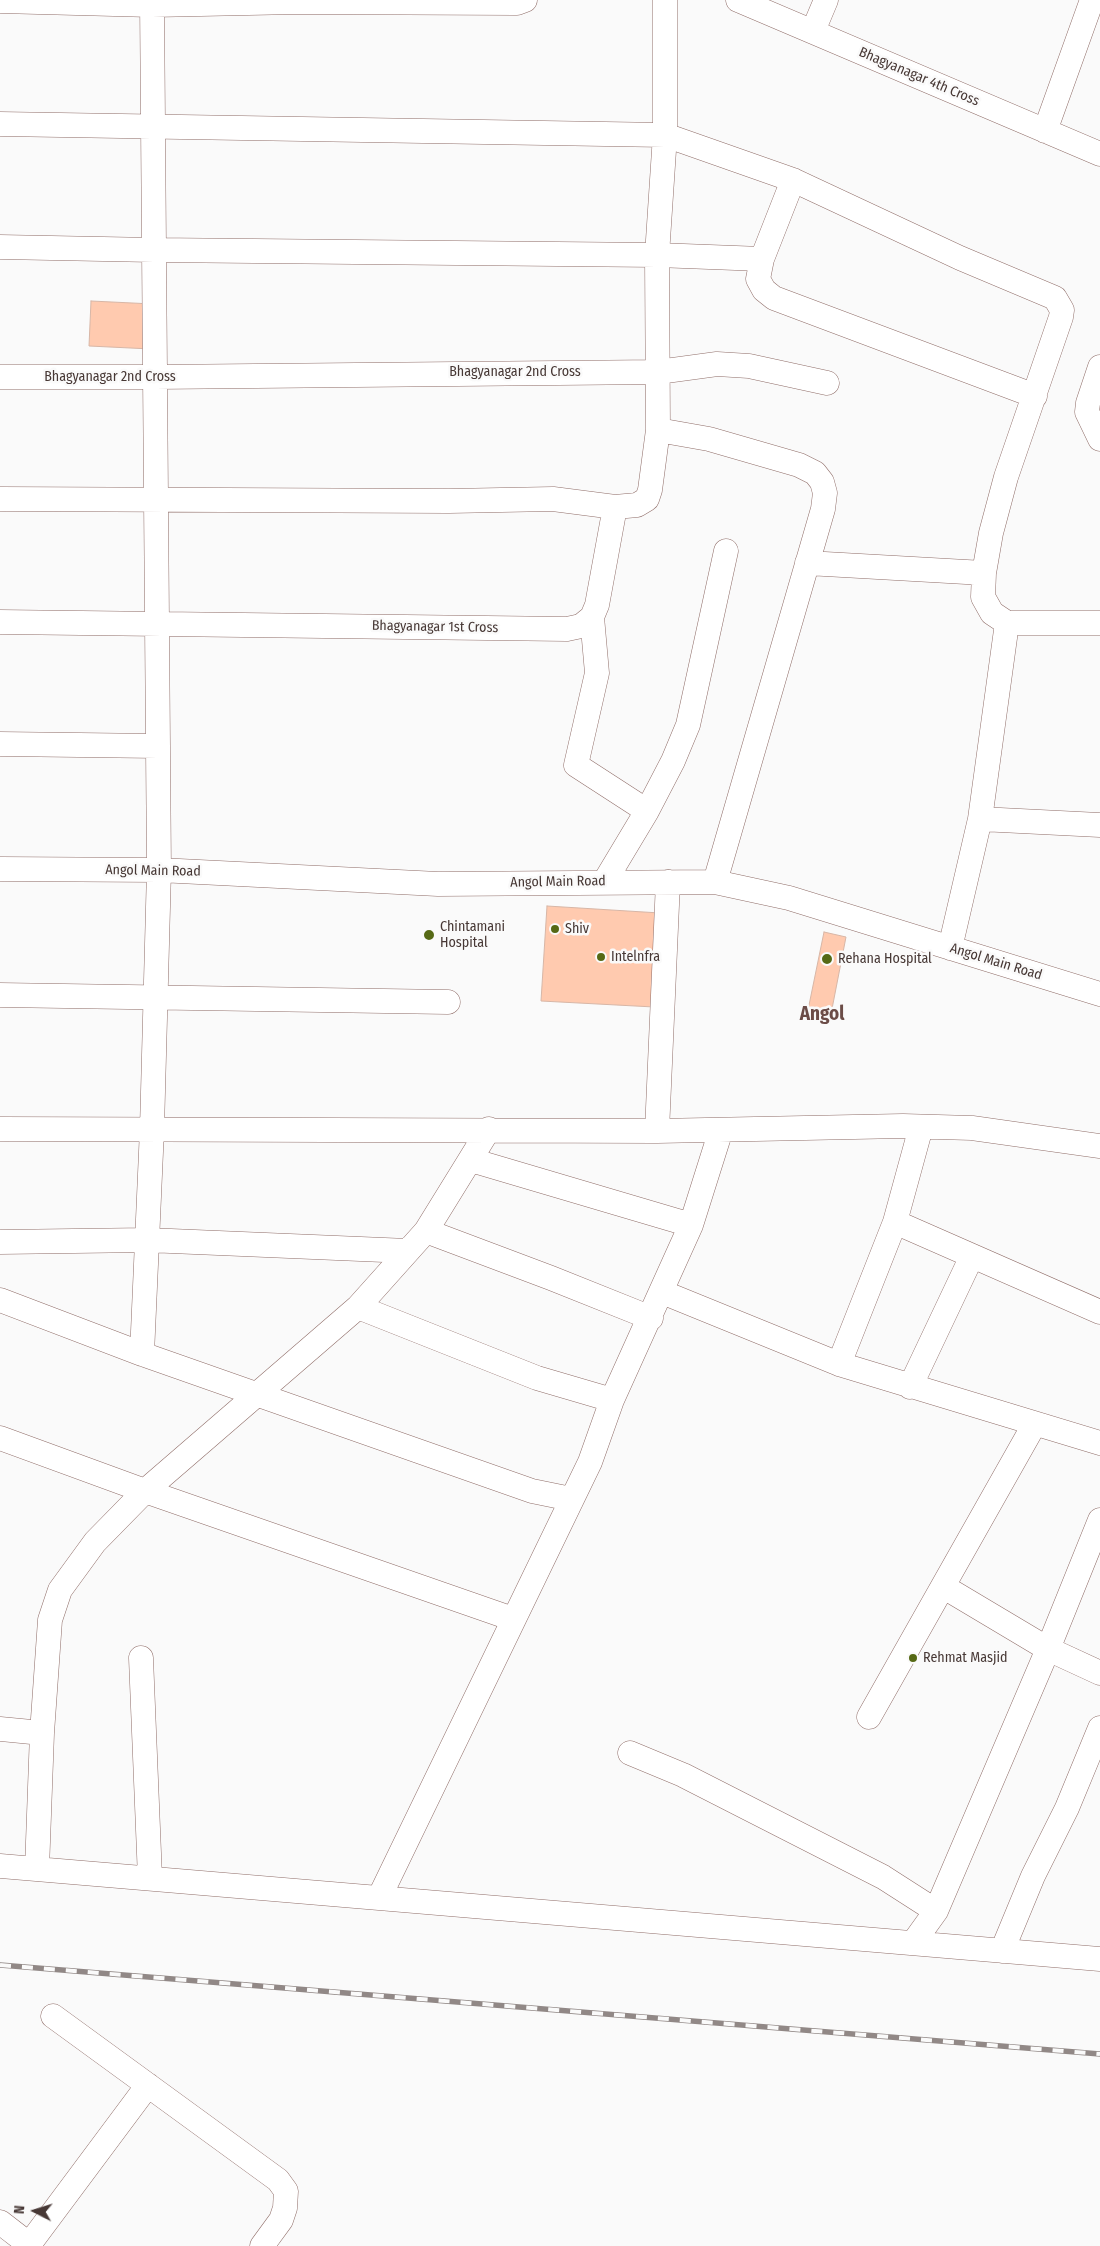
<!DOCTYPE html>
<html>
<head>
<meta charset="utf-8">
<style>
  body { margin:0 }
  #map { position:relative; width:1100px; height:2246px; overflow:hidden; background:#fafafa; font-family:"Fira Sans Condensed",sans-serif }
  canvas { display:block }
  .north { position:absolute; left:10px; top:2186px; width:50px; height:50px; -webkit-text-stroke:4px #fafafa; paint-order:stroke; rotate:275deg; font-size:14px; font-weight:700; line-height:20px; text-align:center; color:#473835 }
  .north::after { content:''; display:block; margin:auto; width:18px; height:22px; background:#473835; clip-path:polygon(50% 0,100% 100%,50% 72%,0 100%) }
</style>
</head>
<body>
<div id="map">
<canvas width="1100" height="2246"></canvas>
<div class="north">N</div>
</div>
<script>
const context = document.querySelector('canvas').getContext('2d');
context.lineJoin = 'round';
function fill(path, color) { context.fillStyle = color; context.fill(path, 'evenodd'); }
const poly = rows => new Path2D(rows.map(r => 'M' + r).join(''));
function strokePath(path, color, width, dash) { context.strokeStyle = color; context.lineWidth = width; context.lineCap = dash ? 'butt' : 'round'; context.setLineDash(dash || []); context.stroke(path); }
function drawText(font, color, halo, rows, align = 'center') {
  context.font = font + ' "Fira Sans Condensed",sans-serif'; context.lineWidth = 5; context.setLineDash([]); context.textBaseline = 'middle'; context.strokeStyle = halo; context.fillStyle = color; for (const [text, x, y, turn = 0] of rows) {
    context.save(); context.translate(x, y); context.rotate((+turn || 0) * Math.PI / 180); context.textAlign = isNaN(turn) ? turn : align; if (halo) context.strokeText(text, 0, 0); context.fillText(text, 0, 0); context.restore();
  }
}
const building = poly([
  [91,301,153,304,151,349,89,346,91,301],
  [547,906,660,913,654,1007,541,1001,547,906],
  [824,932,846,937,831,1014,808,1010,824,932]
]);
const minor = poly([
  [738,0,1100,154],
  [0,1,152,5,296,2,517,3,525,0],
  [813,31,826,0],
  [0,124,665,135,793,180,960,258,1055,298,1062,310,1061,317,1006,477,991,533,984,573,983,597,992,613,1007,623,1100,623],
  [1045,131,1092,0],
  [793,180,762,259,758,279,764,290,774,298,1035,396],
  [0,247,154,250,657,255,762,259],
  [1100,367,1088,403,1087,412,1100,439],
  [0,377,155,377,658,372,717,364,749,366,827,383],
  [658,430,709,439,799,465,815,473,822,482,825,493,823,509,715,882],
  [0,499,449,501,553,499,615,507,637,505,647,499,650,490,658,430,657,255,665,135,665,0],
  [807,563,984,573],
  [592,617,597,673,576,765,647,811],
  [0,622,567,629,581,626,592,617,597,605,615,507],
  [0,744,158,746],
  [980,819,1100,825],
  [0,869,159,870,438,884,715,882,789,898,1100,994],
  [605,881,647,811,673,761,688,725,726,551],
  [950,948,980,819,1007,623],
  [0,995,448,1002],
  [0,1129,657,1131,903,1126,972,1128,1100,1146],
  [657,1131,668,882],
  [471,1160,691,1225],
  [895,1222,1100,1312],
  [426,1231,551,1278,651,1318],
  [0,1242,147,1240,408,1251],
  [662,1292,839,1364,1100,1443],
  [0,1300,142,1354,532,1491,571,1499],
  [358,1307,537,1378,612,1400],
  [142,1354,152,1129,159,870,152,0],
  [839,1364,895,1222,921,1127],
  [910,1387,972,1256],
  [0,1438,145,1491,513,1619],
  [944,1587,1048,1649,1100,1673],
  [141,1658,150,1878],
  [869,1717,1034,1425],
  [0,1729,42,1733],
  [630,1753,683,1775,883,1877,936,1911],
  [0,1866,1100,1959],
  [37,1869,42,1733,50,1620,60,1590,95,1542,145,1491,358,1307,426,1231,489,1129],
  [379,1898,590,1462,612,1400,691,1225,721,1130],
  [913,1943,936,1911,1048,1649,1100,1520],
  [1002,1951,1033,1876,1067,1808,1100,1728],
  [53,2016,278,2180,286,2191,285,2208,281,2220,262,2246],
  [0,2222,31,2246],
  [28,2246,148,2085]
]);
const rail = poly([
  [0,1965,1100,2054]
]);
const markers = [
  [555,929,5,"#566915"],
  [429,935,6,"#566915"],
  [601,957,5,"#566915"],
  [827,959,6,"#566915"],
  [913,1658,5,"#566915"]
];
const streetNames = [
  ["Bhagyanagar 4th Cross",919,77,23],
  ["Bhagyanagar 2nd Cross",515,372],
  ["Bhagyanagar 2nd Cross",110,377],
  ["Bhagyanagar 1st Cross",435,627,1],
  ["Angol Main Road",153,871,1],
  ["Angol Main Road",558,882,-1],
  ["Angol Main Road",996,962,17]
];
const poiNames = [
  ["Chintamani",440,927],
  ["Hospital",440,943],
  ["Shiv",565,929],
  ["Intelnfra",611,957],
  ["Rehana Hospital",838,959],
  ["Rehmat Masjid",923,1658]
];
const districtNames = [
  ["Angol",822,1015]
];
fill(building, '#ffcaaf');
strokePath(building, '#d7b6a6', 1);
strokePath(minor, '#906e69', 25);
strokePath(minor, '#fff', 24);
strokePath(rail, '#918886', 5.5);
strokePath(rail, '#fafafa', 4, [11]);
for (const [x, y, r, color] of markers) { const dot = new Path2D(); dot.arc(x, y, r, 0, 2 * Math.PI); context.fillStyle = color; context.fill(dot); strokePath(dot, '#fafafa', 2); }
drawText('14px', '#473835', '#fafafa', streetNames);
drawText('14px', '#473835', '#fafafa', poiNames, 'left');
drawText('bold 19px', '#6b4c47', '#fafafa', districtNames);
</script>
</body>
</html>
